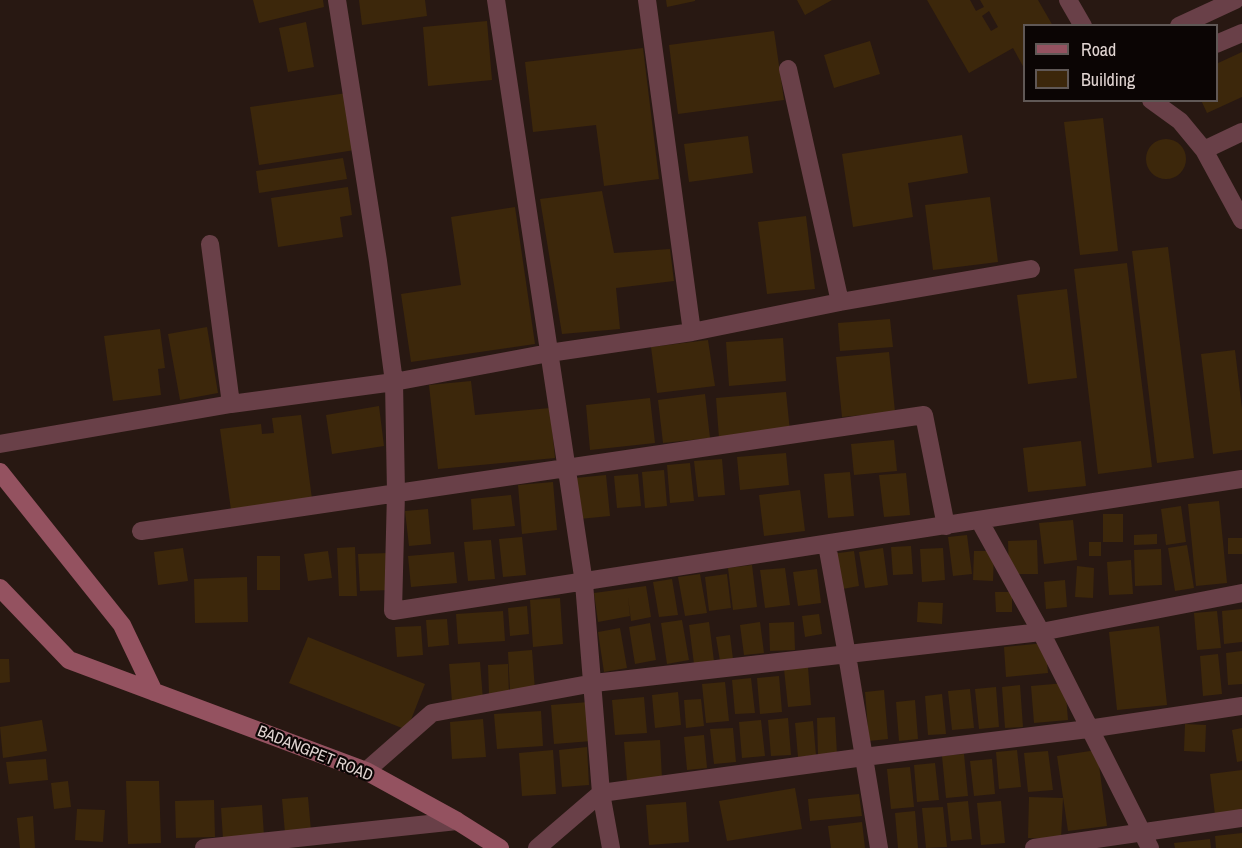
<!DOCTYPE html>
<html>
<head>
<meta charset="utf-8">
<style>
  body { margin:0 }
  #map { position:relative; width:1242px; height:848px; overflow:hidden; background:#281812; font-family:"Archivo Narrow",sans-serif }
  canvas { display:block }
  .legend { position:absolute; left:1023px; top:24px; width:195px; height:78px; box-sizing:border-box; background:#0b0504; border:2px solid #605856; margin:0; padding:8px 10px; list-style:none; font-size:18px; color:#e0d4d1 }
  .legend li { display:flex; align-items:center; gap:12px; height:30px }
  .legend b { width:30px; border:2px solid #605856 }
</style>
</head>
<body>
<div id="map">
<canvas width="1242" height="848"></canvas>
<ul class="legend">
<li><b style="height:8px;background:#945260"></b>Road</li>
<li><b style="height:16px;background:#3c270b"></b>Building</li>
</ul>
</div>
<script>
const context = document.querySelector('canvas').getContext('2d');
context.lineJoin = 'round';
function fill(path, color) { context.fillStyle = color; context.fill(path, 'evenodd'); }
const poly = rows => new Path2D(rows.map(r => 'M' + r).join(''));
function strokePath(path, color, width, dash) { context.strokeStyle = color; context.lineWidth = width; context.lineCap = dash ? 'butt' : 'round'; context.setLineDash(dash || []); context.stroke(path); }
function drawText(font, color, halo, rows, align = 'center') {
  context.font = font + ' "Archivo Narrow",sans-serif'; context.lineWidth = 4.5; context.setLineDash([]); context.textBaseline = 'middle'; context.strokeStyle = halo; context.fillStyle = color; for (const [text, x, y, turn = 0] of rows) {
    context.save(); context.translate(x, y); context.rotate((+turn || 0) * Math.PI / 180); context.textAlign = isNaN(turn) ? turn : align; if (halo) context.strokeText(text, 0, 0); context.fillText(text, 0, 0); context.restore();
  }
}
const building = poly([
  [253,0,323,0,324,7,259,23],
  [359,0,425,0,427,16,362,25],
  [666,0,695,0,695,1,667,7],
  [797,0,832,0,805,15],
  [927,0,970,0,976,11,984,7,980,0,1038,0,1053,26,1024,26,1024,68,1013,48,969,73],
  [989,11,998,27,991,31,982,16],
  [487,21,492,80,428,86,423,27],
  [306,22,314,67,288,72,279,28],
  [774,31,784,100,678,114,669,45],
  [870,41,880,74,834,88,824,55],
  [643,48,659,179,604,186,596,125,533,132,525,62],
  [1242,52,1242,97,1207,113,1201,100,1216,100,1216,64],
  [347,93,355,150,259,165,250,107],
  [1103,118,1118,251,1080,255,1064,122],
  [962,135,968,173,908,183,913,217,853,227,842,154],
  [748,136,753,173,689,182,684,144],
  '1146 159a20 20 0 1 1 40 0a20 20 0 1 1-40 0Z',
  [343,158,347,179,259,193,256,171],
  [348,187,352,215,340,217,343,237,278,247,271,198],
  [602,191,614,253,670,249,674,281,616,288,620,329,562,334,540,199],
  [990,197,998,262,933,270,925,205],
  [515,207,535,344,411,362,401,294,461,285,451,217],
  [806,216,815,289,767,294,758,222],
  [1168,247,1194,458,1157,463,1132,251],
  [1127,263,1152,467,1098,474,1074,269],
  [1067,289,1077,378,1028,384,1017,295],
  [890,319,893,347,840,351,838,323],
  [207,327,218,393,180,400,168,334],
  [160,329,165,368,158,369,161,395,113,401,104,336],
  [783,338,786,381,729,386,726,342],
  [708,340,715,386,657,393,651,347],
  [1235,350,1242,409,1242,450,1213,454,1201,354],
  [889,352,895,412,842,417,836,357],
  [471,381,475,415,550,408,555,458,438,469,429,385],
  [786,392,790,432,719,438,716,398],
  [705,394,710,438,663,443,658,400],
  [650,398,655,443,590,450,586,405],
  [379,406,384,446,332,454,326,415],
  [301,415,312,499,231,510,220,429,261,424,262,434,274,433,272,418],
  [894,440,897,471,854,475,851,444],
  [1081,441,1086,486,1028,492,1023,448],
  [786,453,789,485,740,490,737,457],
  [722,459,725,495,698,497,694,461],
  [690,463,694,501,670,503,667,465],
  [664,470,667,506,645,508,642,472],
  [850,472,854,516,828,518,824,474],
  [906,473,910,515,884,517,879,475],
  [638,474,641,506,617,508,614,476],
  [606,475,610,516,579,519,575,478],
  [553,482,557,530,522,534,518,485],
  [800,490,805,531,764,536,759,495],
  [511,495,515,526,473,530,471,499],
  [1219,501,1227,583,1196,586,1188,504],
  [1181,506,1186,542,1166,545,1161,509],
  [428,509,431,544,409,546,405,511],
  [1103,514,1123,514,1123,542,1103,542],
  [1073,520,1077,560,1044,564,1039,523],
  [1157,534,1157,544,1134,545,1134,535],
  [967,535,972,574,953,576,948,537],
  [522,537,526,575,503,577,499,539],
  [1228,538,1242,538,1242,554,1228,554],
  [491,540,495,579,468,581,464,542],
  [1037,540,1038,574,1009,574,1008,541],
  [1089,542,1101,542,1101,556,1089,556],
  [1187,545,1194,588,1175,591,1168,548],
  [911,546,913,574,893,575,891,547],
  [355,547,357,596,339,596,337,548],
  [183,548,188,581,158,585,154,552],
  [883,548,888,585,865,588,859,552],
  [943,548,945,580,922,582,920,549],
  [1161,549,1162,585,1135,586,1134,550],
  [328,551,332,578,308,581,304,554],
  [854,551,859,586,837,590,831,554],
  [974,551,994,551,993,581,973,580],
  [454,552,457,583,411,587,408,556],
  [389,553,391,590,360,591,358,554],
  [257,556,280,556,280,590,257,590],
  [1131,560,1133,594,1109,595,1107,562],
  [752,565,757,607,733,610,728,568],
  [1077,566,1094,568,1093,598,1075,597],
  [785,568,790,605,765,608,760,570],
  [817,569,821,603,798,606,793,572],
  [700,574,707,613,685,616,678,577],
  [727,574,731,608,709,611,705,577],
  [247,577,248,622,195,623,194,579],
  [672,579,678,615,659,617,653,582],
  [1065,580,1067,607,1046,609,1044,582],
  [646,586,651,617,631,621,628,597,630,616,598,622,594,593],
  [995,592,1012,592,1012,612,996,612],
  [560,598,563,644,533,647,530,600],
  [918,602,943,603,942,624,917,622],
  [527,606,529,634,510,636,508,608],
  [1242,609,1242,642,1224,644,1222,611],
  [503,611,505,641,458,644,456,614],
  [1217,611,1221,648,1197,650,1194,613],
  [819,614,822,634,805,637,802,616],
  [447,619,449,645,428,647,426,620],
  [682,620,689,660,667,664,661,623],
  [709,622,714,661,694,664,689,625],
  [760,622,764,653,744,655,740,625],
  [794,622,795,650,770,651,769,623],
  [650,623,656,660,635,664,629,627],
  [421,626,423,655,397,657,395,627],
  [1159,626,1167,705,1117,710,1109,632],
  [620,628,627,668,604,672,598,632],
  [730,635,733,659,720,661,716,637],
  [308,637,425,684,407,730,289,683],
  [1045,643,1048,673,1006,677,1004,647],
  [532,650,535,690,510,691,508,652],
  [1242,651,1242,684,1228,685,1226,653],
  [1218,654,1222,694,1203,696,1200,656],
  [0,659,9,659,10,682,0,683],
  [480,662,483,700,452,702,449,664],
  [508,664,509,694,489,695,488,665],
  [808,667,811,705,788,707,784,669],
  [779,676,782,712,760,714,757,678],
  [751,678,755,713,735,714,732,680],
  [725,682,729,721,706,723,702,684],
  [1065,683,1068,720,1034,723,1031,686],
  [1020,685,1023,727,1005,728,1002,687],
  [996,687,999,727,979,729,975,689],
  [970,689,974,728,952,730,948,691],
  [884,690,888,739,869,741,865,692],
  [678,692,681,725,655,728,652,695],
  [942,694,946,734,928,735,925,696],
  [644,697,647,733,615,735,612,700],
  [701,699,704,726,686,728,684,700],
  [915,700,918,739,899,741,896,702],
  [589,702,592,741,554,744,551,705],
  [541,711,543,746,497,749,494,714],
  [835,717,837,755,818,756,817,718],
  [788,718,791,755,771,756,768,720],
  [483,719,486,757,452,759,450,722],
  [42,720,47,751,3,758,0,727],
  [761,720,765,756,742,758,739,722],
  [813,721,816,755,798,757,795,723],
  [1185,724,1206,725,1205,752,1184,751],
  [733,728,736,762,714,764,710,729],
  [1242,728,1242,761,1237,762,1232,730],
  [704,735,707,768,687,770,684,737],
  [660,740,662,779,627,781,624,742],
  [587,747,589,785,562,787,559,750],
  [553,750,556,794,522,796,519,753],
  [1017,750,1021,787,999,789,996,752],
  [1097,750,1107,826,1068,831,1057,756],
  [1048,751,1053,790,1028,792,1024,753],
  [964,754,968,796,946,798,942,756],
  [46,759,48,780,9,784,6,762],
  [992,759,995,794,974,796,970,761],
  [935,763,939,800,917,802,914,765],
  [910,767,914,807,891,809,887,769],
  [1242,770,1242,811,1215,815,1210,774],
  [68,781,71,807,54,809,51,783],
  [126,781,159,781,161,843,128,844],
  [795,788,802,829,727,841,719,801],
  [859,794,862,816,810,821,808,799],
  [308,797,311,831,285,833,282,799],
  [1029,797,1063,798,1061,839,1028,838],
  [214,800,215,837,176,838,175,801],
  [968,801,972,839,951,841,947,803],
  [1001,801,1005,843,981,845,977,803],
  [686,802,689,842,649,845,646,805],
  [262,805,264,836,223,839,221,808],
  [943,807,947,847,926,848,922,808],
  [77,809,105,810,103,842,75,840],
  [915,811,918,848,898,848,895,813],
  [33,816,35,848,20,848,17,818],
  [862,822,865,848,831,848,828,826],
  [1242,833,1242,848,1216,848,1215,836],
  [1210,839,1211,848,1175,848,1174,843]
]);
const street = poly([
  [337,0,378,261,394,382,396,493,393,611,1242,479],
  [496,0,584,583,601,793,611,848],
  [647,0,692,332],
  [1068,0,1083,26],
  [1179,26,1235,0],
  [1216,44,1242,33],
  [788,69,840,302],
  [1151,100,1180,121,1204,150,1242,220],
  [1204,150,1242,132],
  [210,244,231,404],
  [0,444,231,404,394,382,549,353,692,332,840,302,1031,269],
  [979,520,1041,632,1150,848],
  [141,531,924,415,946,526],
  [827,545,847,655,879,848],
  [366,771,432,713,594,683,1041,632,1242,593],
  [204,848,457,821],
  [537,848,601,793,864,757,1088,729,1242,706],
  [1034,848,1242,818]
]);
const secondary = poly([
  [0,472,122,625,154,692],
  [0,588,69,660,366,771,457,821,500,848]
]);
const streetNames = [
  ["BADANGPET ROAD",315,754,22]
];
fill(building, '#3c270b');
strokePath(street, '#694048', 18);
strokePath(secondary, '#945260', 18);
drawText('16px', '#e0d4d1', '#0b0504', streetNames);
</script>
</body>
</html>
